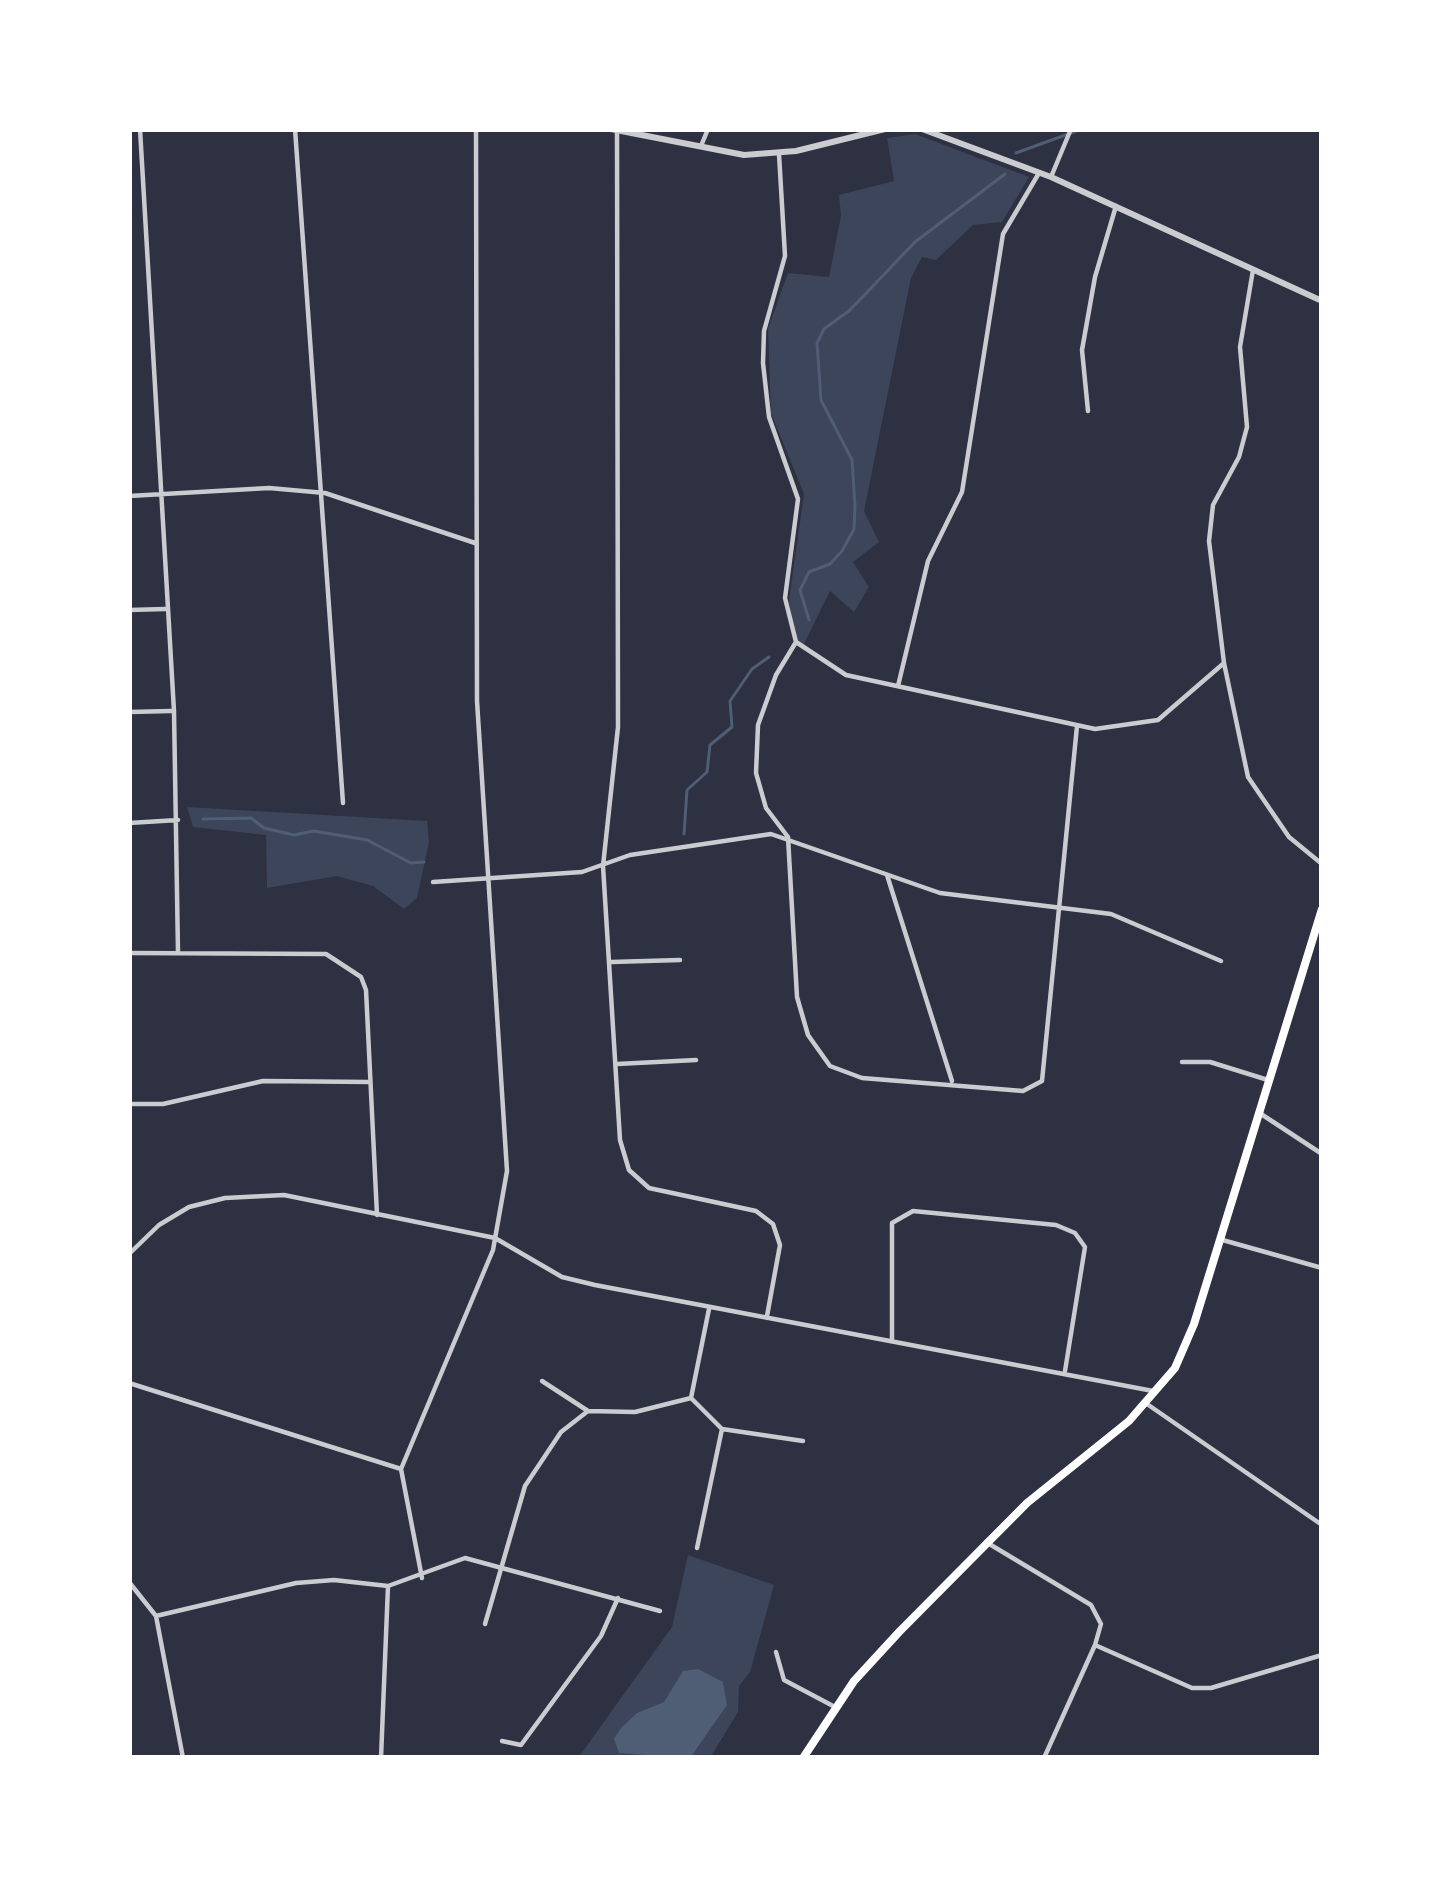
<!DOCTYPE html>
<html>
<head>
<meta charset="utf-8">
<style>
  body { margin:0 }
  #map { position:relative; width:1451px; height:1887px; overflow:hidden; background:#2d3142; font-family:"Golos Text",sans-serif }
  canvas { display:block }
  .frame { position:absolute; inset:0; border:132px solid #fff; pointer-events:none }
</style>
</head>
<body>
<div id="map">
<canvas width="1451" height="1887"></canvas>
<div class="frame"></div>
</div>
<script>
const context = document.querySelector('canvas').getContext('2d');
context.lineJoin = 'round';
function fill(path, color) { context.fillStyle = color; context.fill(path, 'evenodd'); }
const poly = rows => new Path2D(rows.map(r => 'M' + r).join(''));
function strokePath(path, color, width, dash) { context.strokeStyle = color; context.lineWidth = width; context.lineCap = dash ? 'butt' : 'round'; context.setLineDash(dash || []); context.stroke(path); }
const green = poly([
  [915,134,1029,177,1002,222,973,225,936,260,922,257,911,278,864,511,879,542,853,562,869,587,854,612,830,591,803,646,795,639,789,600,804,494,771,413,768,329,788,273,829,277,841,216,839,195,894,181,887,138],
  [187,807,427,821,429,842,417,898,404,909,373,886,337,876,267,888,266,835,193,827],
  [688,1555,774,1585,750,1672,739,1686,738,1712,710,1758,578,1758,672,1627]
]);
const water = poly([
  [698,1669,723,1682,727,1705,690,1758,619,1753,614,1739,621,1728,637,1713,664,1702,683,1671]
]);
const stream = poly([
  [1016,153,1082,129],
  [809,620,800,590,809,572,830,564,842,551,854,529,855,506,852,460,821,400,817,343,824,329,850,310,915,242,1005,174],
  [203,819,251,818,264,828,294,835,314,831,367,840,411,863,424,862],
  [684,834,687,790,707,772,710,745,732,727,730,701,752,669,769,657]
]);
const minor = poly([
  [140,129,174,711,178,953],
  [295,129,343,803],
  [617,130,618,727,603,866,620,1140,629,1170,649,1188,756,1211,773,1224,780,1245,767,1316],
  [701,146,708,129],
  [779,154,785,256,764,331,763,363,769,417,798,499,785,598,796,642,776,675,758,725,756,773,766,808,788,837,797,997,808,1035,830,1066,862,1078,1023,1091,1042,1081,1077,726],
  [1051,177,1071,129],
  [1253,270,1240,347,1247,427,1239,457,1213,505,1209,541,1224,663,1248,777,1289,837,1322,864],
  [1088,411,1082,350,1095,277,1116,206],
  [129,496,269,488,325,493,475,543],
  [129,610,165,609],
  [796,642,846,675,1095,729,1158,720,1224,663],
  [898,686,928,561,962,492,1003,234,1039,173],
  [129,712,171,711],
  [129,823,178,820],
  [887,875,952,1081],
  [433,882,582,872,630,855,771,834,940,893,1111,914,1221,961],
  [129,953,326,954,361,977,366,990,377,1215],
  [611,962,680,960],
  [1182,1062,1210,1062,1268,1080],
  [617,1064,696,1060],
  [129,1104,163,1104,263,1081,370,1082],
  [1258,1112,1322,1154],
  [1219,1239,1322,1268],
  [129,1254,159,1225,189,1207,225,1198,284,1195,495,1238,562,1277,595,1285,1153,1391],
  [892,1339,892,1223,913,1211,1056,1225,1075,1233,1085,1247,1065,1371],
  [542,1381,588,1411],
  [129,1383,401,1469],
  [691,1398,722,1429,697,1548],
  [691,1398,709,1309],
  [1147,1404,1322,1525],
  [722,1429,803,1441],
  [986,1542,1091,1605,1101,1624,1095,1645,1192,1688,1211,1688,1322,1655],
  [422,1578,401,1469,493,1250,507,1171,477,701,476,129],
  [129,1582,156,1616,183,1758],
  [156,1616,296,1583,334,1580,388,1586,465,1558,660,1611],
  [485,1624,525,1486,561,1432,588,1411,635,1412,691,1398],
  [776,1652,784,1680,835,1707],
  [502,1741,521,1745,601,1636,618,1598],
  [381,1758,388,1586],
  [1044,1758,1095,1645]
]);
const tertiary = poly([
  [611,129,744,155,796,151,885,129],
  [922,129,1051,177,1322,301]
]);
const secondary = poly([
  [803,1758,854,1681,900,1631,1027,1503,1129,1421,1175,1368,1194,1324,1322,909]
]);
fill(green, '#3c4559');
fill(water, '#4f5d75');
strokePath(stream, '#4f5d75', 3);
strokePath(minor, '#caccd0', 4.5);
strokePath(tertiary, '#caccd0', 6);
strokePath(secondary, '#fff', 8);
</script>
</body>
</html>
